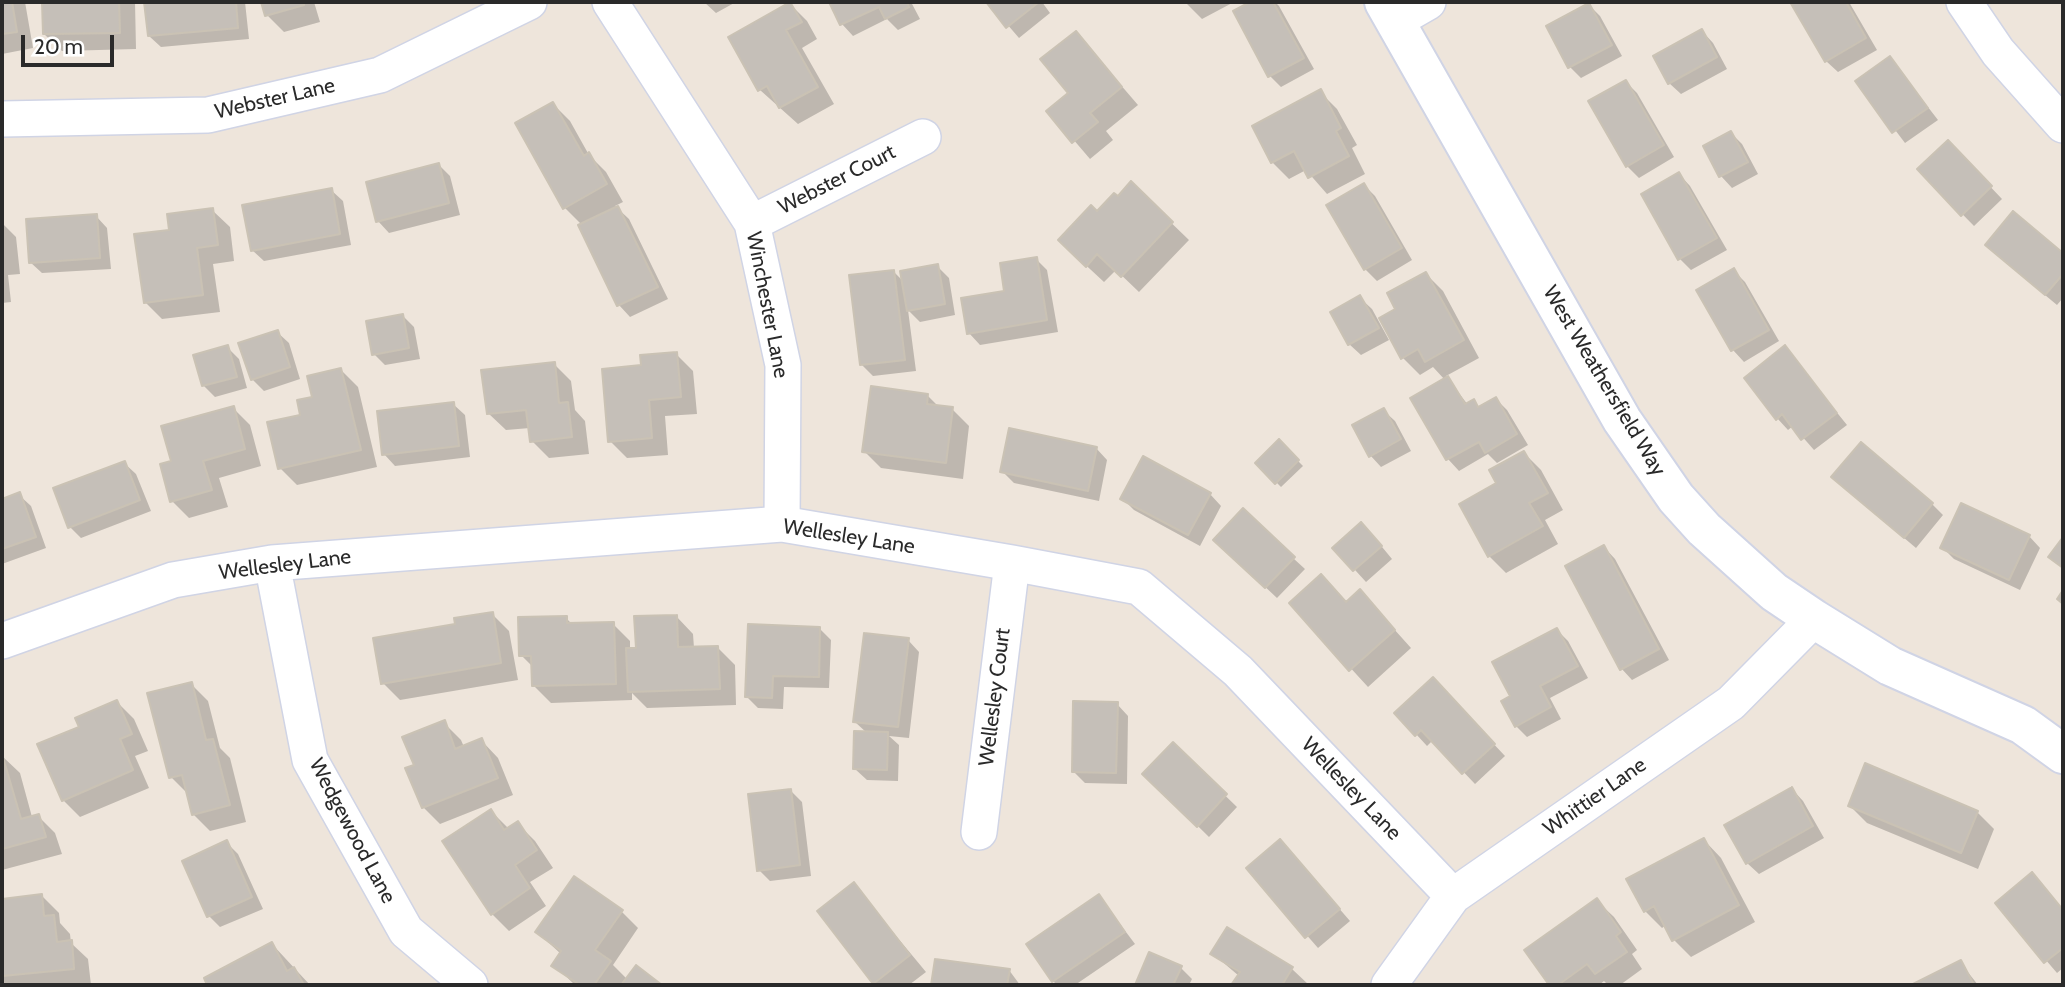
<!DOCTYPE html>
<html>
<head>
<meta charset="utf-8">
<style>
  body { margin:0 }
  #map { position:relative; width:2065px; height:987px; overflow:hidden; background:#eee5db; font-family:Cabin,sans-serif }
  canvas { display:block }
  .frame { position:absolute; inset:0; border:4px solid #2a2a2a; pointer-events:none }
  .scale { position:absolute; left:21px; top:35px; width:93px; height:32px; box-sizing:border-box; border:4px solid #2a2a2a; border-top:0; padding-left:9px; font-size:21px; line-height:24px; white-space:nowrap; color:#2a2a2a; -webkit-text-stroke:5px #fff; paint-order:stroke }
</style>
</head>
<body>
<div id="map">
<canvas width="2065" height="987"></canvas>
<div class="frame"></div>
<div class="scale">20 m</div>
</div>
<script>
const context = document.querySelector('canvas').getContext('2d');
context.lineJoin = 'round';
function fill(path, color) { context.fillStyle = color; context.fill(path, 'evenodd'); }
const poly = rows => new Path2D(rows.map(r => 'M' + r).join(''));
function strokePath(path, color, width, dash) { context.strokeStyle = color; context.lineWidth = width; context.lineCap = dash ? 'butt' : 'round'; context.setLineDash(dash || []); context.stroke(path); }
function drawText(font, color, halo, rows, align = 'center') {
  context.font = font + ' Cabin,sans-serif'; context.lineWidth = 6; context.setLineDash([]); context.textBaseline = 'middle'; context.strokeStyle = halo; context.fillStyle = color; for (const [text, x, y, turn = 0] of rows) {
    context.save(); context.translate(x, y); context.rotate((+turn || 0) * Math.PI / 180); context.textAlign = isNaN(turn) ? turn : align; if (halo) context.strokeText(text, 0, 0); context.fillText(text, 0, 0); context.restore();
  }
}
const shadow = poly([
  [2,2,25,2,33,48,2,54],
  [44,2,135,2,136,49,62,51,44,34],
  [146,2,245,2,249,39,161,47,149,36],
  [263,2,314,2,320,22,284,32,267,15],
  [704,2,736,2,716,13],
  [831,2,911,2,920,19,898,30,887,19,853,36,842,24],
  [988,2,1042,2,1050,13,1019,38],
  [1185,2,1234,2,1202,19],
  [1254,2,1275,2,1279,6,1314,69,1281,87,1270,76,1235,12],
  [1792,2,1849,2,1877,50,1838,72,1826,61],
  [790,4,807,21,817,39,802,48,834,104,798,124,760,90],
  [1589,5,1600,16,1622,56,1581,78,1570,67],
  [1702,31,1713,43,1727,69,1681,94,1669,83],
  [1076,33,1138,105,1106,131,1113,140,1090,159,1049,111,1071,93],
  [1890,58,1938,120,1905,143,1858,81],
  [1626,82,1637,93,1674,157,1639,178,1627,166,1591,102],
  [1320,92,1337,109,1357,145,1352,148,1365,174,1327,194,1306,170,1289,179,1272,162],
  [553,104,570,121,589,155,606,172,623,202,615,206,629,219,668,299,630,317,619,305,582,225,565,208],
  [1731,133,1742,144,1758,174,1732,188,1721,176,1705,147],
  [1948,142,2002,199,1974,226,1919,170],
  [439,165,450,176,460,215,389,233,378,221],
  [1679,174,1690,186,1727,250,1691,270,1680,259,1643,195],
  [1131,184,1189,240,1139,292,1116,270,1104,282,1077,257,1097,214],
  [1364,185,1375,196,1412,260,1377,281,1365,269],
  [331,190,343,201,351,245,264,261,252,250],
  [212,210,230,227,234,261,213,264,220,312,162,319,145,302],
  [2014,213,2063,256,2063,298,2057,305,1998,256],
  [96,216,107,228,111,269,42,273,30,262],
  [2,223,16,237,20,274,8,275,11,302,2,303],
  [1036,259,1047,270,1058,332,980,345,969,333],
  [937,266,949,278,955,315,920,322,908,310,916,371,873,376,861,364,894,272,904,282],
  [1733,270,1745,282,1779,341,1744,362,1733,350,1698,290],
  [1426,274,1443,291,1479,358,1446,376,1468,405,1474,402,1480,408,1496,399,1507,410,1528,445,1497,463,1488,454,1459,471,1448,459,1413,398,1445,380,1433,367,1420,375,1403,358,1398,310],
  [1360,298,1372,309,1389,340,1361,355,1349,344],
  [403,316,414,327,420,359,385,365,374,354],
  [277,332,289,343,300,379,264,391,252,379],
  [227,347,239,359,247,388,215,397,203,385],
  [1785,348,1847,425,1814,450,1793,426,1788,430,1777,418],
  [676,354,693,371,697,414,665,416,668,455,627,458,610,441,643,367],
  [554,364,571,381,575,410,585,421,589,454,549,458,532,441,530,428,506,430,488,413],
  [341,370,358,387,377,467,297,485,280,468,302,416,314,398],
  [928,396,939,407,952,409,969,426,963,479,881,468,864,451],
  [453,404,465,415,470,457,395,466,384,454],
  [233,408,250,425,261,466,219,478,228,507,189,518,172,501,173,462],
  [1383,410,1395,421,1411,451,1381,467,1370,455],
  [1279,442,1303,466,1281,487,1257,463],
  [1096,448,1107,460,1099,501,1014,483,1002,471],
  [1524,453,1541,470,1563,510,1545,520,1558,544,1506,573,1489,556,1499,484],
  [124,463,136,474,151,511,81,538,70,527],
  [1845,488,1932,504,1943,515,1916,548],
  [1210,494,1221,506,1200,546,1134,510,1122,498],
  [19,495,31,506,46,548,2,564,2,501],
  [1373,536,1392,559,1366,582,1335,548],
  [2029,536,2040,548,2020,590,1954,559,1942,547],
  [1604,547,1615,559,1669,660,1632,680,1621,668],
  [1227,551,1293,558,1305,569,1277,598],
  [1321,576,1347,603,1376,609,1411,648,1368,687,1291,603],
  [492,614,509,631,518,680,400,700,383,683],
  [676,616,693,634,694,648,717,647,735,665,736,705,647,708,632,693,632,700,551,703,534,686,533,667,521,655,566,618,573,625,613,624,630,641,630,650,638,649],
  [819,628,831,640,829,688,784,687,783,709,758,708,747,697],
  [1557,630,1568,641,1588,678,1550,698,1561,719,1527,737,1516,726,1512,697],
  [908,640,919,652,909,738,889,736,899,745,898,781,867,780,855,769,867,733,855,722],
  [191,684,208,701,220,748,230,758,246,822,210,831,193,814,189,795,171,777],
  [1444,691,1505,756,1475,784,1433,740,1427,746,1416,734],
  [117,702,134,719,148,751,135,756,149,788,80,817,63,800,81,728],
  [1117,704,1128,716,1127,784,1085,783,1073,771],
  [444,723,461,740,464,747,481,740,498,758,513,795,440,824,423,807,416,766],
  [1173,745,1237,807,1209,837,1145,774],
  [2,756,20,773,32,817,38,816,55,833,62,854,2,870],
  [1792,789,1803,801,1824,838,1759,874,1747,863],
  [791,791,802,802,811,876,770,881,759,870],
  [1850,806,1977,812,1994,829,1978,869,1867,823],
  [491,811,508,828,518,824,535,841,553,868,530,882,546,906,509,931,492,914],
  [1704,840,1721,858,1755,922,1691,957,1674,940,1666,925,1662,928,1645,911],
  [227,843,238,854,263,909,220,927,209,916],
  [1291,853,1350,921,1318,948,1248,868],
  [2032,874,2063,910,2063,968,2057,973,1997,903],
  [853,884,926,972,909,985,877,985,874,982],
  [42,896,59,913,60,923,70,934,71,943,88,959,91,985,2,985,2,900],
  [1099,896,1135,944,1075,985,1057,985,1053,981],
  [1597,901,1614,917,1637,950,1632,954,1642,969,1620,985,1608,985,1604,981,1599,985,1552,985,1527,950],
  [621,911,638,928,613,965,628,980,637,968,659,985,575,985,554,965,561,954,537,932],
  [1227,929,1292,969,1309,985,1233,985,1239,976,1212,953],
  [272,944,310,985,209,985,206,979],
  [1150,954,1181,968,1192,979,1189,985,1136,985],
  [936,961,1009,970,1020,985,933,985],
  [1960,962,1978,985,1914,985]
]);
const building = poly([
  [2,2,12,2,17,32,2,34,2,2],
  [42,2,119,2,120,33,43,34,42,2],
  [144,2,236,2,238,28,148,36,144,2],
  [261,2,303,2,304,5,265,16,261,2],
  [790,2,802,22,786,30,818,87,779,108,767,86,758,91,728,37,790,2],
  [829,2,907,2,909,7,885,19,879,7,840,25,829,2],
  [986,2,1039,2,1006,28,986,2],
  [1250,2,1273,2,1304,58,1268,77,1233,11,1250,2],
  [1790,2,1846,2,1866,38,1825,62,1790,2],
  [1589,3,1612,45,1568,68,1546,26,1589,3],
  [1702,29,1717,57,1668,84,1653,56,1702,29],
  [1076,31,1122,87,1090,113,1098,122,1072,143,1046,111,1068,93,1040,59,1076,31],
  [1890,56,1928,108,1892,133,1855,81,1890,56],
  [1626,80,1664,145,1626,167,1588,101,1626,80],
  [1321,89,1341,128,1336,131,1349,156,1308,178,1294,151,1271,163,1252,126,1321,89],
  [553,102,584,156,589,152,607,184,563,209,515,123,553,102],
  [1731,131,1748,162,1719,177,1703,146,1731,131],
  [1948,140,1992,186,1961,216,1917,169,1948,140],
  [439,163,449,203,376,222,366,182,439,163],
  [1679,172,1717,238,1678,260,1641,194,1679,172],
  [1131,181,1173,222,1121,277,1097,254,1086,267,1058,240,1091,205,1097,211,1114,193,1118,196,1131,181],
  [1364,183,1402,248,1364,270,1326,205,1364,183],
  [332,188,340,234,251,251,242,205,332,188],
  [618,206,658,287,617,306,578,225,618,206],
  [213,208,218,245,197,248,203,295,144,303,134,234,169,230,167,214,213,208],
  [2013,211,2063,253,2063,274,2045,295,1985,245,2013,211],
  [97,214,100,258,29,263,26,219,97,214],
  [1037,257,1047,320,967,334,961,298,1004,291,1000,263,1037,257],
  [938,264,945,304,907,311,900,271,938,264],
  [1734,268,1769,330,1731,351,1696,290,1734,268],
  [894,270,905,360,860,365,849,275,894,270],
  [1426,272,1464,340,1425,362,1418,349,1401,359,1379,318,1395,309,1387,293,1426,272],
  [1360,295,1379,328,1348,345,1330,312,1360,295],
  [403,314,409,348,372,355,366,321,403,314],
  [278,330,290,367,251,380,238,343,278,330],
  [228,345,237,377,202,386,193,355,228,345],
  [1785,345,1837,413,1801,440,1782,414,1776,420,1744,378,1785,345],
  [677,352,681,397,649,400,652,438,608,442,602,369,641,365,640,355,677,352],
  [555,362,559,403,568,402,572,437,530,442,526,410,487,414,481,370,555,362],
  [341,368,361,450,278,469,267,422,300,415,297,400,312,397,307,376,341,368],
  [1448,376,1465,404,1474,399,1478,407,1496,397,1517,434,1485,453,1479,442,1446,460,1410,398,1448,376],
  [871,386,928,394,927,404,953,407,946,463,862,452,871,386],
  [454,402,459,446,382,455,377,411,454,402],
  [234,406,245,449,203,461,212,490,170,502,160,464,171,461,161,426,234,406],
  [1384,408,1401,439,1369,457,1352,425,1384,408],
  [1009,428,1097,447,1088,491,1000,472,1009,428],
  [1279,439,1299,460,1275,484,1255,463,1279,439],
  [1861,442,1933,503,1904,538,1831,477,1861,442],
  [1524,451,1548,493,1529,503,1543,526,1488,557,1459,504,1496,483,1489,470,1524,451],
  [1143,456,1211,493,1188,535,1120,499,1143,456],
  [125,461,140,500,68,528,53,488,125,461],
  [20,492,36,537,2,549,2,499,20,492],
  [1961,503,2030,535,2009,580,1940,548,1961,503],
  [1243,508,1295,557,1265,588,1213,540,1243,508],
  [1361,522,1382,546,1353,571,1332,548,1361,522],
  [2063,537,2063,568,2048,557,2063,537],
  [1604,545,1659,649,1620,670,1565,566,1604,545],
  [1321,574,1346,602,1360,589,1395,630,1349,671,1289,603,1321,574],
  [2063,590,2063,604,2057,599,2063,590],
  [493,612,501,663,381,684,373,638,455,624,454,618,493,612],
  [677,615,678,647,718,646,720,689,628,692,626,648,636,648,634,616,677,615],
  [567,616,567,623,614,622,616,684,532,686,531,656,519,656,518,617,567,616],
  [748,624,820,627,819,677,773,676,772,698,745,697,748,624],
  [1557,628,1578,666,1540,686,1551,707,1515,727,1501,701,1510,696,1492,662,1557,628],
  [864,633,909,638,898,727,853,722,864,633],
  [1433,677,1495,744,1462,774,1421,730,1415,736,1394,713,1433,677],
  [192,682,206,740,213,739,230,805,192,815,182,775,169,778,147,693,192,682],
  [117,700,132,734,120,739,133,770,62,801,37,744,79,727,75,718,117,700],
  [1073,701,1118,702,1116,773,1072,772,1073,701],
  [445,720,455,749,482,738,498,778,422,808,405,768,414,765,402,737,445,720],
  [854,731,888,732,887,770,853,769,854,731],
  [1173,742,1227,794,1197,827,1142,774,1173,742],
  [2,754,21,819,39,814,46,837,2,849,2,754],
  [1865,763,1978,811,1961,853,1848,806,1865,763],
  [1792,787,1813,826,1746,864,1724,825,1792,787],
  [791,789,800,865,757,871,748,794,791,789],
  [491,809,504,830,518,821,537,850,515,865,530,888,491,915,442,841,491,809],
  [1704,838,1739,905,1672,941,1654,906,1644,912,1626,879,1704,838],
  [1280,839,1340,909,1305,938,1246,868,1280,839],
  [227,840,252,897,207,917,182,861,227,840],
  [2032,872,2063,910,2063,948,2044,963,1995,903,2032,872],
  [574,876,623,910,595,950,611,961,594,985,580,985,551,966,561,951,535,932,574,876],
  [854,882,910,955,873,984,817,911,854,882],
  [42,894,44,916,54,915,57,942,72,940,74,969,2,976,2,899,42,894],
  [1099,894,1125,932,1052,982,1026,944,1099,894],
  [1597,898,1621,932,1616,936,1627,952,1595,974,1587,964,1558,985,1549,985,1524,950,1597,898],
  [1227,927,1293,967,1282,985,1231,985,1240,972,1210,954,1227,927],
  [272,942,287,971,294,967,304,985,207,985,204,978,272,942],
  [1149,952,1182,966,1173,985,1135,985,1149,952],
  [935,959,1010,969,1007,985,931,985,935,959],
  [1961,960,1974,985,1911,985,1961,960],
  [636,965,662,985,621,985,636,965]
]);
const street = poly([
  [610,2,752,223,783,365,782,524],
  [1964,2,1998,52,2063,125],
  [1395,21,1428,2],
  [2,119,208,115,380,75,529,2],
  [752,223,923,137],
  [272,563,310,760,406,931,470,985],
  [2,641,173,580,272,563,782,524,1012,563,1139,587,1238,671,1453,896],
  [979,832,1012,563],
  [1389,985,1453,896,1731,703,1814,619]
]);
const secondary = poly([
  [1384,2,1622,420,1676,498,1704,529,1774,592,1814,619,1890,666,2023,725,2063,754]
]);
const streetNames = [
  ["Webster Lane",275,99,-13],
  ["Webster Court",837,180,-27],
  ["Winchester Lane",767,305,79],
  ["West Weathersfield Way",1604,381,59],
  ["Wellesley Lane",849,537,9],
  ["Wellesley Lane",285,565,-7],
  ["Wellesley Court",995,697,-83],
  ["Wellesley Lane",1351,789,46],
  ["Whittier Lane",1595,797,-35],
  ["Wedgewood Lane",352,831,62]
];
fill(shadow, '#0003');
fill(building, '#c5bfb8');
strokePath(building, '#cac2b4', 2);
strokePath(street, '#d0d4e5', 38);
strokePath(secondary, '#d0d4e5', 42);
strokePath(street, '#fff', 35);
strokePath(secondary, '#fff', 38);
drawText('21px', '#2a2a2a', '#fff', streetNames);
</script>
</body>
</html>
